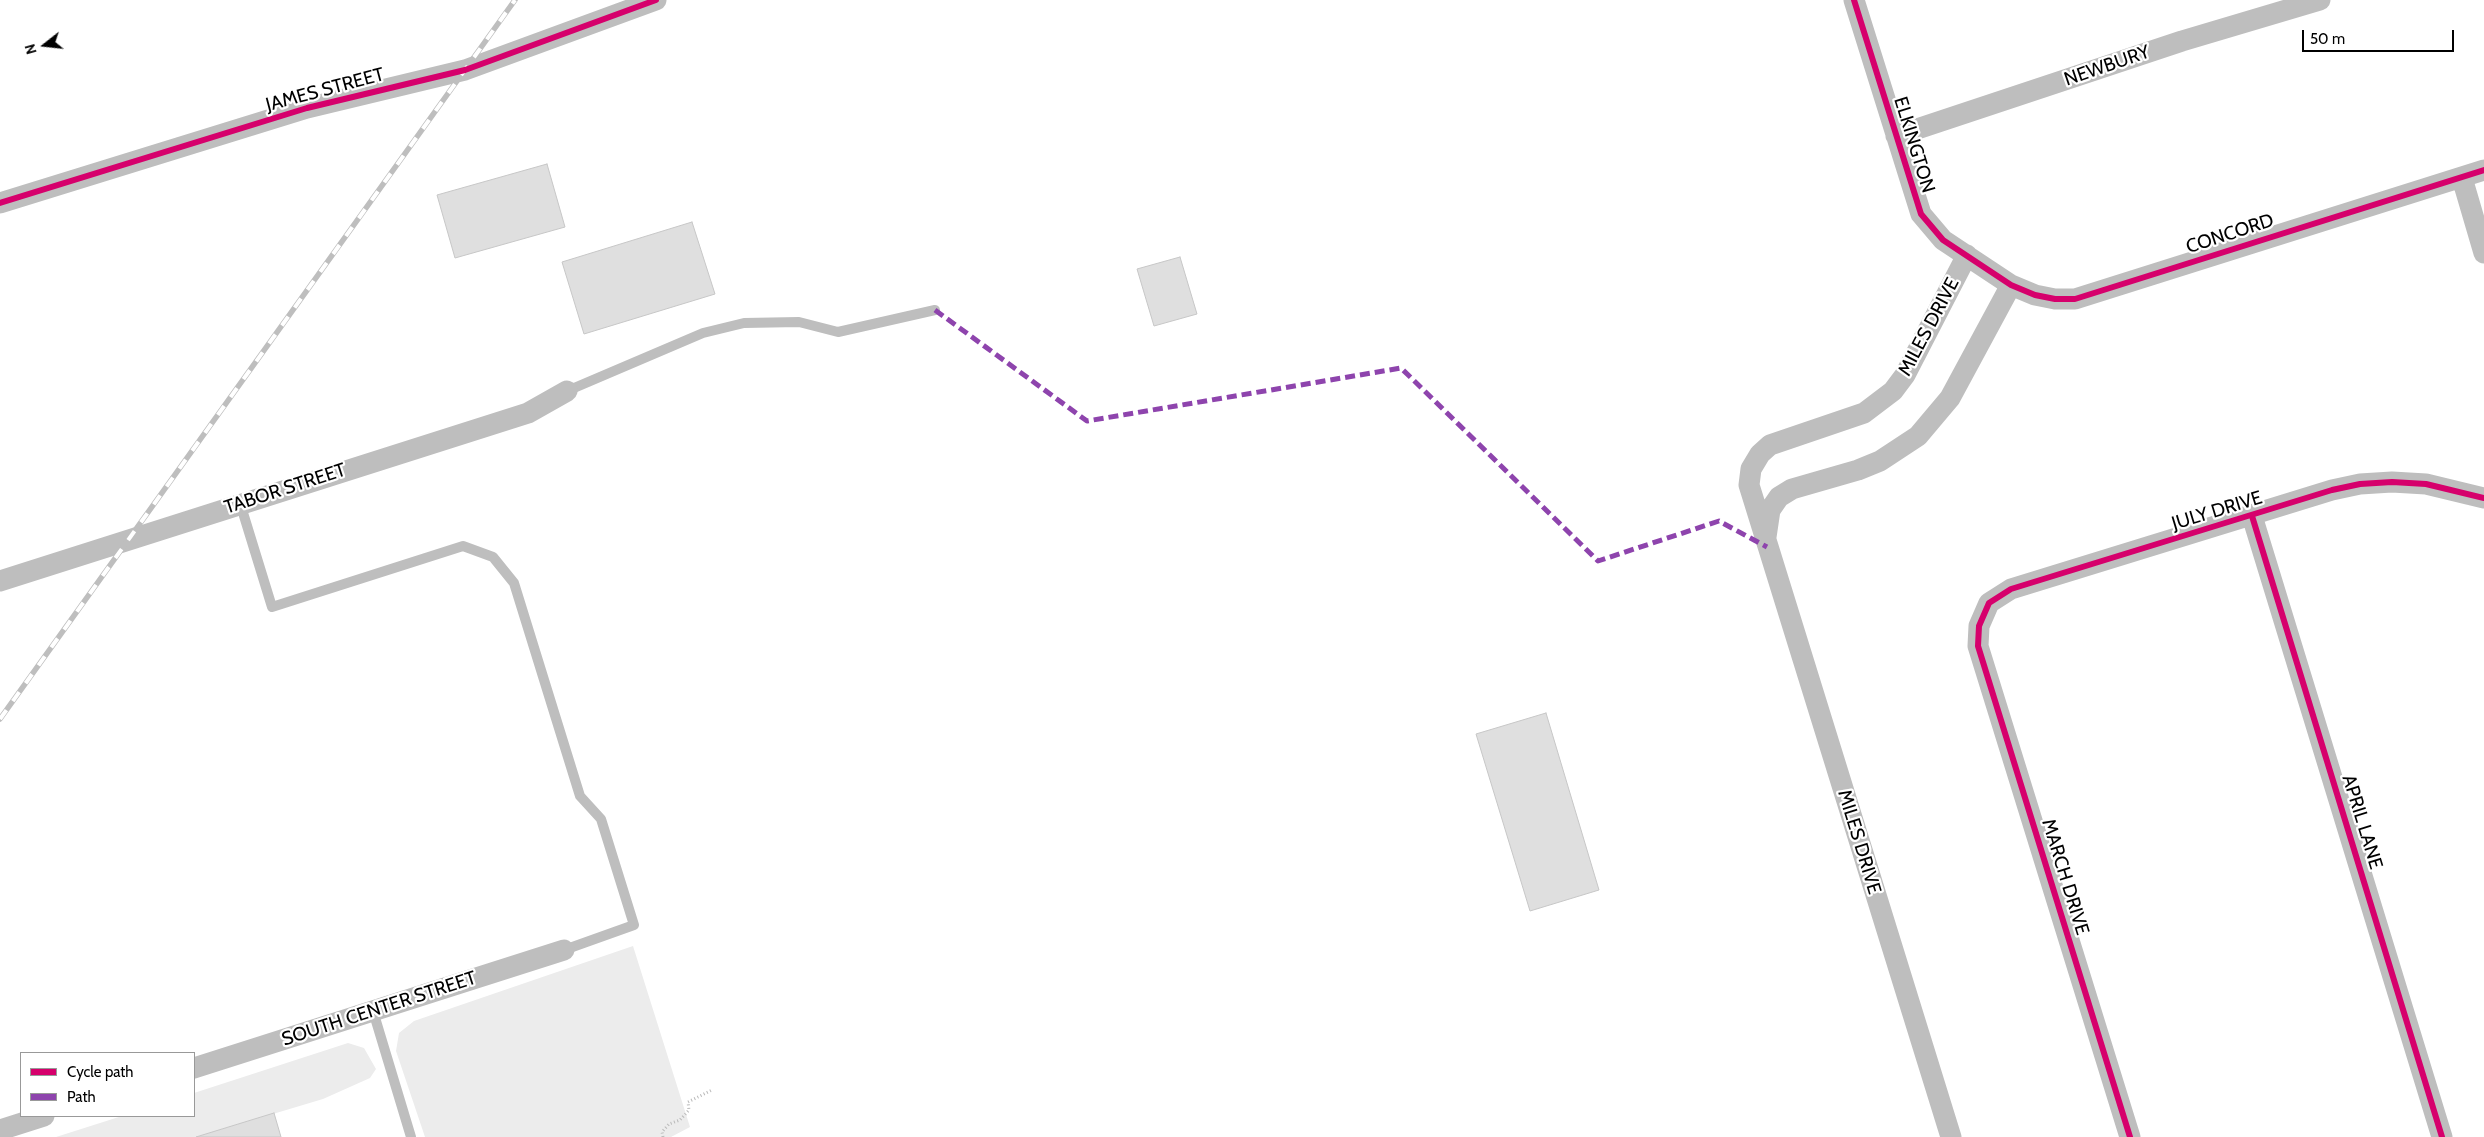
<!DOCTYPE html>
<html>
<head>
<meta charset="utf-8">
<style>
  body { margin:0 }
  #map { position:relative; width:2484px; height:1137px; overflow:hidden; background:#fff; font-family:Cabin,sans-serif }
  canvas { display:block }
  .legend { position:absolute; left:20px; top:1052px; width:175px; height:65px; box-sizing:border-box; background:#fff; border:1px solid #999; margin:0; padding:6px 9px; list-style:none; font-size:15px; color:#000 }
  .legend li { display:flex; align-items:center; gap:10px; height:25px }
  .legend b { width:25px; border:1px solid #999 }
  .north { position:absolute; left:20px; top:20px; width:50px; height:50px; -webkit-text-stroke:4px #fff; paint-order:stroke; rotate:254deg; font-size:14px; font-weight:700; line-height:20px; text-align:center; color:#000 }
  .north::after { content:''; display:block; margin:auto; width:18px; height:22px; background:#000; clip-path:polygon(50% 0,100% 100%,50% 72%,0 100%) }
  .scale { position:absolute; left:2302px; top:30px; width:152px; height:22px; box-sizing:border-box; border:2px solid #000; border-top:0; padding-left:6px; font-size:15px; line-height:18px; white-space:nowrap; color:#000; -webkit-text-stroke:4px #fff; paint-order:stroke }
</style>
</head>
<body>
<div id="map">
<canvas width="2484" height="1137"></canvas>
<ul class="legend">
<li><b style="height:6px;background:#d6006c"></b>Cycle path</li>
<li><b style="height:6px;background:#8e44ad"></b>Path</li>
</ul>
<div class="north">N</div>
<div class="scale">50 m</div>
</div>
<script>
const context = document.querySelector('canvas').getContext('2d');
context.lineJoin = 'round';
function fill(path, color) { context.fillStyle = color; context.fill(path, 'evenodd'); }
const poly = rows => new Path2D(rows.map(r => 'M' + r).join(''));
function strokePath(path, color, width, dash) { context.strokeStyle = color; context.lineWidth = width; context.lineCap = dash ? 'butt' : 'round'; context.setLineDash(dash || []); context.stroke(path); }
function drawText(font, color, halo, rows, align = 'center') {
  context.font = font + ' Cabin,sans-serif'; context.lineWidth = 4.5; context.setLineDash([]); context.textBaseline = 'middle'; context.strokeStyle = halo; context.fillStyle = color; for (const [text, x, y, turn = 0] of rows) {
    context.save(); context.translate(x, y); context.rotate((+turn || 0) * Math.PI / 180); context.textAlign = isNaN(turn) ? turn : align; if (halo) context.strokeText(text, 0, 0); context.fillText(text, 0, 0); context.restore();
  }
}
const green = poly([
  [633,946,690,1127,671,1137,425,1137,396,1051,399,1033,414,1021],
  [348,1043,364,1048,376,1069,370,1078,323,1099,196,1137,56,1137,122,1116,194,1116,194,1093]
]);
const building = poly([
  [547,164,565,227,455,258,437,195,547,164],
  [692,222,715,294,584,334,562,262,692,222],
  [1180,257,1197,314,1154,326,1137,269,1180,257],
  [1546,713,1599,890,1530,911,1476,734,1546,713],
  [274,1113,281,1137,196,1137,274,1113]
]);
const path = poly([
  [663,1137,662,1132,669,1124,680,1120,689,1110,688,1102,712,1090]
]);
const lane = poly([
  [567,391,703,333,744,323,799,322,838,332,935,310],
  [240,503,272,607,463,546,493,557,514,583,580,796,601,819,634,925,564,950],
  [373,1011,411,1137]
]);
const street = poly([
  [1854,0,1921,214,1943,240,2011,285,2035,295,2055,299,2075,299,2484,170],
  [1896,136,2182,41,2320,0],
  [2462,178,2484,253],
  [0,203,307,108,465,70,656,0],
  [2252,516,2442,1137],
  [1766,537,1770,510,1779,497,1792,489,1858,470,1880,461,1918,436,1950,398,2011,285],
  [0,581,528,413,567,391],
  [194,1068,564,950],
  [0,1130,44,1116],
  [1951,1137,1749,485,1751,469,1760,454,1770,445,1864,413,1893,391,1905,375,1967,255],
  [2130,1137,1978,646,1979,626,1989,603,2011,589,2332,490,2360,484,2392,482,2426,484,2484,498]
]);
const rail = poly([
  [0,719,515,0]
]);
const quiet = poly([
  [935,310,1087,421,1401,368,1598,561,1719,521,1767,547]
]);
const cycleway = poly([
  [1854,0,1921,214,1943,240,2011,285,2035,295,2055,299,2075,299,2484,170],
  [0,203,307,108,465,70,656,0],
  [2252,516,2442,1137],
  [2130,1137,1978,646,1979,626,1989,603,2011,589,2332,490,2360,484,2392,482,2426,484,2484,498]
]);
const streetNames = [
  ["NEWBURY",2107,66,-19],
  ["JAMES STREET",325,90,-15],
  ["ELKINGTON",1914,145,73],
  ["CONCORD",2230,234,-18],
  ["MILES DRIVE",1929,327,-62],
  ["TABOR STREET",285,489,-18],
  ["JULY DRIVE",2217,511,-17],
  ["APRIL LANE",2362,822,73],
  ["MILES DRIVE",1859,842,73],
  ["MARCH DRIVE",2065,877,73],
  ["SOUTH CENTER STREET",379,1009,-18]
];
fill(green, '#ececec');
fill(building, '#dfdfdf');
strokePath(building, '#c7c7c7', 1);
strokePath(path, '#b9b9b9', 3, [1, 2.5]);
strokePath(lane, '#bebebe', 10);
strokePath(street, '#bebebe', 21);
strokePath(rail, '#bebebe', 5.5);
strokePath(rail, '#fff', 4, [11]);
strokePath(quiet, '#8e44ad', 5, [10, 5]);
strokePath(cycleway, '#d6006c', 6);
drawText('19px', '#000', '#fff', streetNames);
</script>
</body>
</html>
